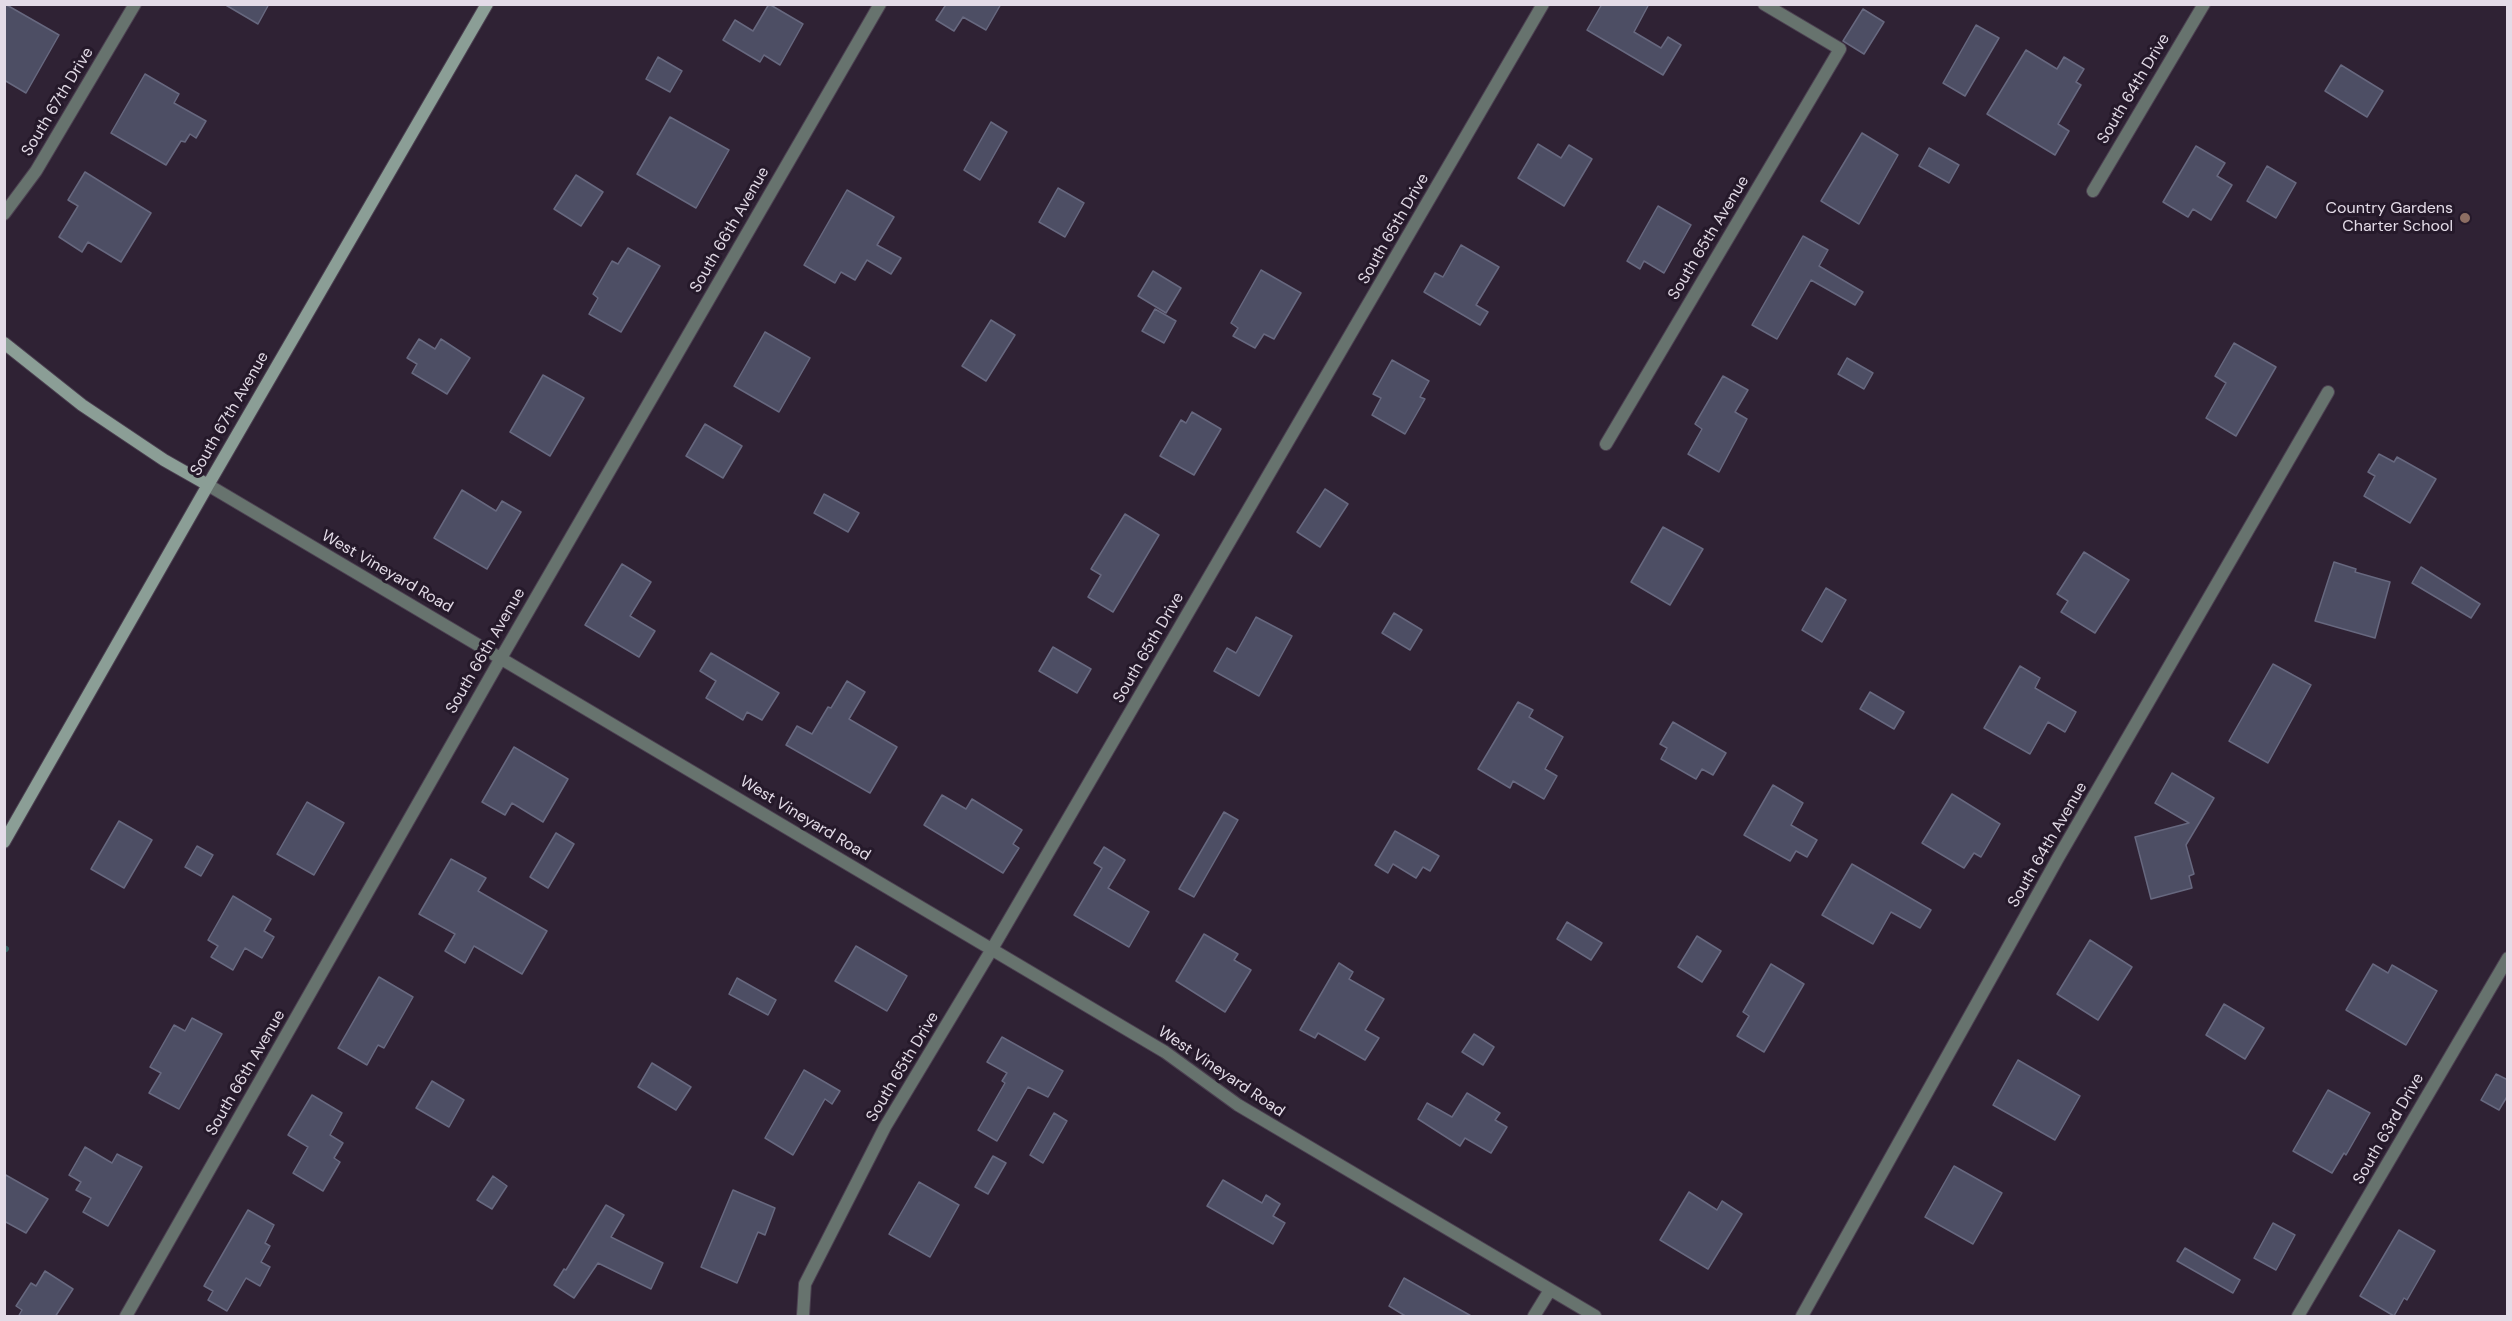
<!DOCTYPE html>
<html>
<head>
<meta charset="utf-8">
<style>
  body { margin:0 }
  #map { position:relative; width:2512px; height:1321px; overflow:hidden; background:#2f2234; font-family:"DM Sans",sans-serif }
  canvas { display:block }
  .frame { position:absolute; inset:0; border:6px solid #e3dbe7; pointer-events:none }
</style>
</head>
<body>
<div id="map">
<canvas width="2512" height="1321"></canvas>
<div class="frame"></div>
</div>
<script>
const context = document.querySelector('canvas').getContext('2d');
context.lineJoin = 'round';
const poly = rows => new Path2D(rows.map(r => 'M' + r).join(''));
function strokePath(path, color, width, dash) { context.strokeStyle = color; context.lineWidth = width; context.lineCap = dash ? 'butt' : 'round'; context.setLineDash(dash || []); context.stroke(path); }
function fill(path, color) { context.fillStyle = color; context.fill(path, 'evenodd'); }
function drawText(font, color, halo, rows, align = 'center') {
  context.font = font + ' "DM Sans",sans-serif'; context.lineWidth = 6; context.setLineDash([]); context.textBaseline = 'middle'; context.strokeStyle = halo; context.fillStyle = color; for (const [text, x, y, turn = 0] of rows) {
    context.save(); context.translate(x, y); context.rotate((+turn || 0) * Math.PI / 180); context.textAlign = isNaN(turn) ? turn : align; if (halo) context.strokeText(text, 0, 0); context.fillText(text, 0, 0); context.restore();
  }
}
const stream = poly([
  [4,948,6,949]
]);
const building = poly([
  [5,4,59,35,26,93,4,80,5,4],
  [224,4,269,4,258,24,224,4],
  [769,4,803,24,780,65,764,55,760,62,723,40,735,20,753,31,769,4],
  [943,4,1001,4,986,30,963,17,954,31,936,20,945,6,943,4],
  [1602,4,1649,4,1634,32,1661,48,1668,37,1681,45,1663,75,1587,30,1602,4],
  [1863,9,1884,22,1864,54,1843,41,1863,9],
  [1976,25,1999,38,1965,96,1943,83,1976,25],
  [2026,50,2057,69,2064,57,2084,69,2076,82,2081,85,2058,124,2069,131,2055,155,1987,114,2026,50],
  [658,57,682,71,670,92,646,79,658,57],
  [2341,65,2383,91,2367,117,2325,91,2341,65],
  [145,74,179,94,174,103,206,121,196,138,190,134,185,142,181,141,166,165,111,133,145,74],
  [670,117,729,150,696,208,637,174,670,117],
  [991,122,1007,132,980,180,964,170,991,122],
  [1862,133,1898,155,1859,224,1821,201,1862,133],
  [1538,144,1561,158,1569,145,1592,159,1564,206,1518,178,1538,144],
  [2196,146,2225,163,2217,176,2232,185,2211,220,2193,209,2188,217,2163,202,2196,146],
  [1929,148,1959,165,1949,183,1919,166,1929,148],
  [2267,166,2296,183,2276,218,2247,201,2267,166],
  [85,172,151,213,121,262,88,242,82,252,59,237,78,206,68,200,85,172],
  [576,175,603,192,581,226,554,209,576,175],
  [1058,188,1084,203,1065,237,1039,222,1058,188],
  [847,190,894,217,877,245,901,258,891,274,867,260,855,280,841,272,835,283,804,265,847,190],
  [1658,206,1691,225,1664,273,1644,261,1640,269,1627,261,1658,206],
  [1803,236,1828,250,1819,266,1863,292,1855,305,1811,280,1777,339,1752,325,1803,236],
  [1461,245,1499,267,1476,305,1488,312,1480,325,1424,292,1435,273,1443,277,1461,245],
  [628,248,660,266,621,332,589,314,598,298,593,294,612,261,618,264,628,248],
  [1261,270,1301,293,1274,339,1264,334,1255,348,1233,336,1238,328,1231,323,1261,270],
  [1153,271,1181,288,1166,313,1138,296,1153,271],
  [1155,309,1176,321,1164,343,1142,331,1155,309],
  [991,320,1015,335,986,381,962,366,991,320],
  [765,332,810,358,779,412,734,386,765,332],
  [419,339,435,349,441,339,470,358,447,394,412,373,417,364,407,358,419,339],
  [2234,343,2276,367,2236,436,2206,418,2226,383,2215,376,2234,343],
  [1847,358,1873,373,1864,389,1838,374,1847,358],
  [1392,360,1429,381,1420,397,1425,399,1405,434,1372,415,1381,398,1373,394,1392,360],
  [543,375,584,398,550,456,510,432,543,375],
  [1723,376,1748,390,1735,412,1747,419,1719,472,1688,454,1702,429,1695,424,1723,376],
  [1192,412,1221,429,1194,475,1160,456,1181,420,1186,423,1192,412],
  [705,424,742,446,723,478,686,456,705,424],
  [2379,454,2394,462,2397,457,2436,479,2410,523,2364,496,2375,476,2368,472,2379,454],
  [1325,489,1348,504,1320,547,1297,532,1325,489],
  [462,490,496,511,502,501,521,512,487,569,434,538,462,490],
  [824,494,859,513,848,532,814,513,824,494],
  [1125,514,1159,535,1113,612,1088,597,1101,575,1091,569,1125,514],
  [1663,527,1703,549,1670,605,1631,582,1663,527],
  [2084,552,2129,580,2095,633,2061,612,2068,601,2057,594,2084,552],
  [2334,562,2356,569,2355,572,2390,582,2375,638,2315,621,2334,562],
  [622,564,651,582,630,616,655,631,639,657,585,625,622,564],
  [2421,567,2480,604,2471,618,2412,583,2421,567],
  [1826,588,1846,600,1822,642,1802,630,1826,588],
  [1394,613,1422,630,1410,650,1382,633,1394,613],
  [1256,617,1292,636,1259,696,1214,671,1227,648,1236,653,1256,617],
  [1053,647,1091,669,1077,693,1039,671,1053,647],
  [711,653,779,693,762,720,747,712,743,720,706,698,716,681,700,671,711,653],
  [2273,664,2311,685,2268,763,2229,741,2273,664],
  [2020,666,2040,678,2035,688,2076,712,2065,732,2048,722,2030,754,1984,728,2020,666],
  [847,681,865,692,849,719,897,747,870,793,786,745,797,726,812,734,828,707,831,708,847,681],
  [1870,692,1904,712,1894,729,1860,709,1870,692],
  [1518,702,1533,710,1529,717,1563,737,1545,769,1557,776,1544,799,1513,781,1510,788,1478,769,1518,702],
  [1673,722,1726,753,1713,775,1702,769,1696,779,1661,759,1667,748,1660,744,1673,722],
  [514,747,568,779,543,822,512,803,505,815,482,802,514,747],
  [2172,773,2214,798,2186,845,2194,874,2189,876,2192,888,2151,899,2135,837,2189,823,2155,803,2172,773],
  [1773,785,1803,803,1791,825,1817,840,1807,857,1796,851,1790,861,1744,835,1773,785],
  [1952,794,2000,824,1981,857,1974,853,1964,868,1922,843,1952,794],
  [942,795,966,809,972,799,1022,830,1013,844,1019,848,1003,873,924,825,942,795],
  [307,802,344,823,314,875,277,854,307,802],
  [1224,812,1238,820,1194,897,1179,889,1224,812],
  [119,821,152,840,124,888,91,869,119,821],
  [1395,831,1439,856,1430,871,1423,867,1416,878,1393,864,1388,873,1375,865,1395,831],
  [556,833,574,844,548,888,530,877,556,833],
  [197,846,213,855,201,876,185,867,197,846],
  [1104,847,1125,860,1108,888,1149,912,1129,947,1074,915,1102,868,1094,863,1104,847],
  [451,859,486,878,478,891,547,931,522,974,474,946,465,963,445,951,455,934,419,914,451,859],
  [1852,864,1931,910,1920,928,1891,912,1873,944,1822,915,1852,864],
  [233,896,271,919,264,931,274,937,262,958,245,948,233,970,211,957,218,946,208,940,233,896],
  [1567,922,1602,943,1591,960,1557,939,1567,922],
  [1204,934,1238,954,1234,960,1251,970,1225,1012,1176,981,1204,934],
  [1697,936,1721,951,1702,982,1678,967,1697,936],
  [2090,940,2132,967,2098,1020,2057,994,2090,940],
  [856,946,907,976,887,1011,835,981,856,946],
  [1339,963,1353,972,1349,979,1384,999,1365,1030,1379,1038,1365,1060,1318,1033,1315,1038,1300,1030,1339,963],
  [1771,964,1804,984,1764,1052,1737,1036,1749,1016,1743,1012,1771,964],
  [2373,964,2388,973,2392,965,2437,991,2406,1045,2346,1010,2373,964],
  [379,977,413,997,384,1048,378,1045,367,1065,338,1048,379,977],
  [737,978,776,1000,768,1015,729,994,737,978],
  [2224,1004,2264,1028,2245,1059,2206,1035,2224,1004],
  [192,1018,222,1034,179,1109,149,1093,161,1073,150,1067,174,1025,185,1031,192,1018],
  [1474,1034,1494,1047,1483,1065,1462,1052,1474,1034],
  [1002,1037,1063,1071,1048,1097,1028,1087,997,1141,978,1130,1005,1083,1002,1081,1007,1073,987,1062,1002,1037],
  [2018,1060,2080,1096,2055,1140,1993,1105,2018,1060],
  [652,1063,691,1087,676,1110,638,1087,652,1063],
  [804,1070,840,1091,832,1104,825,1099,793,1155,765,1138,804,1070],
  [2496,1074,2508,1080,2508,1095,2499,1110,2481,1100,2496,1074],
  [432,1081,464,1100,449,1127,416,1108,432,1081],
  [2328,1090,2370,1113,2346,1155,2344,1153,2332,1173,2293,1151,2328,1090],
  [1467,1093,1500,1113,1495,1120,1507,1127,1491,1153,1465,1138,1460,1146,1418,1119,1427,1103,1452,1117,1467,1093],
  [312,1095,342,1113,330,1135,343,1143,334,1158,340,1162,323,1191,293,1173,308,1147,288,1135,312,1095],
  [1054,1113,1067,1121,1043,1163,1030,1155,1054,1113],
  [85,1147,112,1163,117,1154,142,1167,108,1226,83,1212,91,1198,76,1190,81,1182,69,1175,85,1147],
  [993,1156,1006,1163,988,1194,975,1187,993,1156],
  [1954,1166,2002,1193,1973,1244,1925,1217,1954,1166],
  [4,1174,48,1199,26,1233,4,1221,4,1174],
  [493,1176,507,1186,492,1209,477,1200,493,1176],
  [1223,1180,1262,1203,1266,1195,1280,1204,1273,1216,1285,1223,1273,1244,1207,1206,1223,1180],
  [919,1182,959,1205,930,1257,889,1234,919,1182],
  [733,1190,775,1208,765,1235,758,1232,737,1283,701,1267,733,1190],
  [1689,1192,1717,1210,1722,1201,1742,1214,1708,1269,1660,1240,1689,1192],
  [606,1205,624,1215,611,1237,663,1263,651,1289,598,1263,574,1298,554,1285,564,1269,566,1270,606,1205],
  [248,1210,274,1225,265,1243,270,1246,261,1262,270,1267,260,1286,246,1278,227,1311,208,1300,213,1291,204,1286,248,1210],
  [2273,1223,2295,1235,2276,1270,2254,1258,2273,1223],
  [2399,1230,2435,1251,2407,1300,2404,1298,2394,1316,2360,1296,2399,1230],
  [2185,1248,2240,1280,2233,1293,2177,1261,2185,1248],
  [45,1271,73,1289,55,1317,18,1317,22,1310,16,1306,31,1283,36,1286,45,1271],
  [1404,1278,1473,1317,1407,1317,1389,1306,1404,1278]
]);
const street = poly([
  [2093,191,2204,4],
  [4,214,36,171,135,4],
  [1606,444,1840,49,1764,4],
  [208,485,1165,1052,1238,1105,1595,1316],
  [126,1316,501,658,880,4],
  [803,1316,805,1284,885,1127,992,949,1543,4],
  [1534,1316,1550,1290],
  [1802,1316,2058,858,2328,392],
  [2298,1316,2508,958]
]);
const secondary = poly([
  [4,343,82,405,164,460,208,485],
  [4,842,208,485,487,4]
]);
const markers = [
  [2465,218,6,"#8d6e63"]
];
const streetNames = [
  ["South 64th Drive",2134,89,-59],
  ["South 67th Drive",58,102,-59],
  ["South 65th Drive",1394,229,-60],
  ["South 66th Avenue",730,230,-60],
  ["South 65th Avenue",1709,238,-59],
  ["South 67th Avenue",230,414,-60],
  ["West Vineyard Road",387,572,30],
  ["South 65th Drive",1149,648,-60],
  ["South 66th Avenue",486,651,-60],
  ["West Vineyard Road",805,819,31],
  ["South 64th Avenue",2048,845,-60],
  ["South 65th Drive",903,1067,-59],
  ["West Vineyard Road",1221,1072,34],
  ["South 66th Avenue",246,1073,-60],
  ["South 63rd Drive",2389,1129,-60]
];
const poiNames = [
  ["Country Gardens",2453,209],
  ["Charter School",2453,227]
];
strokePath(stream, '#2e585b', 6);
fill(building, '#4d4e64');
strokePath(building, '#67687f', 1.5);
strokePath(street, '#4c4051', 14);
strokePath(secondary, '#4c4051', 14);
strokePath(street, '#67736e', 12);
strokePath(secondary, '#8b9e96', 12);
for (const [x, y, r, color] of markers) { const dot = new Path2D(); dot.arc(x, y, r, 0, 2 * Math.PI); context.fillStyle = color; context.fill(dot); strokePath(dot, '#25192a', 2); }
drawText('16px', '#e3dbe7', '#25192a', streetNames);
drawText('16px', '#e3dbe7', '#25192a', poiNames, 'right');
</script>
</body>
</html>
